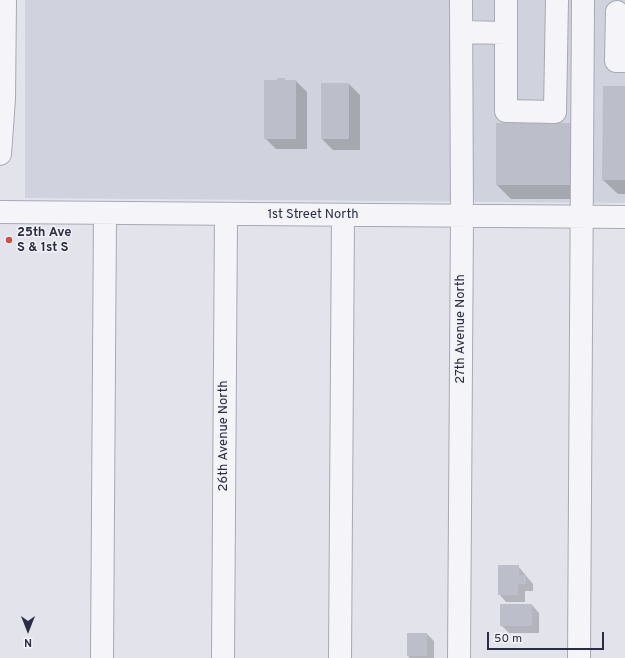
<!DOCTYPE html>
<html>
<head>
<meta charset="utf-8">
<style>
  body { margin:0 }
  #map { position:relative; width:625px; height:658px; overflow:hidden; background:#e2e3eb; font-family:Overpass,sans-serif }
  canvas { display:block }
  .north { position:absolute; left:8px; top:610px; width:40px; height:40px; -webkit-text-stroke:3px #f2f3f8; paint-order:stroke; rotate:180deg; font-size:11px; font-weight:700; line-height:16px; text-align:center; color:#2a2d43 }
  .north::after { content:''; display:block; margin:auto; width:14px; height:18px; background:#2a2d43; clip-path:polygon(50% 0,100% 100%,50% 72%,0 100%) }
  .scale { position:absolute; left:487px; top:632px; width:117px; height:18px; box-sizing:border-box; border:2px solid #2a2d43; border-top:0; padding-left:5px; font-size:12px; line-height:14px; white-space:nowrap; color:#2a2d43; -webkit-text-stroke:3px #f2f3f8; paint-order:stroke }
</style>
</head>
<body>
<div id="map">
<canvas width="625" height="658"></canvas>
<div class="north">N</div>
<div class="scale">50 m</div>
</div>
<script>
const context = document.querySelector('canvas').getContext('2d');
context.lineJoin = 'round';
function fill(path, color) { context.fillStyle = color; context.fill(path, 'evenodd'); }
const poly = rows => new Path2D(rows.map(r => 'M' + r).join(''));
function strokePath(path, color, width, dash) { context.strokeStyle = color; context.lineWidth = width; context.lineCap = dash ? 'butt' : 'round'; context.setLineDash(dash || []); context.stroke(path); }
function drawText(font, color, halo, rows, align = 'center') {
  context.font = font + ' Overpass,sans-serif'; context.lineWidth = 3; context.setLineDash([]); context.textBaseline = 'middle'; context.strokeStyle = halo; context.fillStyle = color; for (const [text, x, y, turn = 0] of rows) {
    context.save(); context.translate(x, y); context.rotate((+turn || 0) * Math.PI / 180); context.textAlign = isNaN(turn) ? turn : align; if (halo) context.strokeText(text, 0, 0); context.fillText(text, 0, 0); context.restore();
  }
}
const built = poly([
  [25,0,625,0,625,203,25,198]
]);
const shadow = poly([
  [284,79,286,81,296,81,307,92,307,149,276,149,265,138,278,81],
  [349,84,360,95,360,150,333,150,322,139],
  [625,87,625,194,618,194,603,180],
  [574,124,588,199,511,199,497,185],
  [518,566,533,584,533,591,525,591,525,602,506,602,499,594],
  [532,605,539,613,539,633,509,633,501,625],
  [427,634,434,641,434,658,410,658,408,656]
]);
const building = poly([
  [277,78,285,78,285,80,296,80,296,139,264,139,264,80,277,80],
  [321,83,349,83,349,139,321,139],
  [603,86,625,86,625,180,602,180],
  [496,123,574,123,574,185,496,185],
  [498,565,519,565,519,575,526,575,526,584,518,584,518,595,498,595],
  [500,604,532,604,532,626,500,626],
  [407,633,427,633,427,656,407,656]
]);
const minor = poly([
  [617,12,616,61,625,61],
  [461,32,506,33,506,111,555,112,557,0],
  [506,33,506,0],
  [0,154,4,99,5,0],
  [0,212,625,217],
  [102,658,105,213],
  [223,658,226,214],
  [340,658,343,215],
  [459,658,462,216,461,0],
  [579,658,583,0]
]);
const markers = [
  [9,240,4,"#d04f46"]
];
const streetNames = [
  ["1st Street North",313,215],
  ["27th Avenue North",461,329,-90],
  ["26th Avenue North",224,436,-90]
];
const poiNames = [
  ["25th Ave",17,233],
  ["S & 1st S",17,248]
];
fill(built, '#d0d2dd');
fill(shadow, '#0003');
fill(building, '#bcbeca');
strokePath(minor, '#a7a9b5', 24);
strokePath(minor, '#f5f5f9', 22);
for (const [x, y, r, color] of markers) { const dot = new Path2D(); dot.arc(x, y, r, 0, 2 * Math.PI); context.fillStyle = color; context.fill(dot); strokePath(dot, '#f2f3f8', 1.5); }
drawText('13px', '#2a2d43', '#f2f3f8', streetNames);
drawText('bold 13px', '#2a2d43', '#f2f3f8', poiNames, 'left');
</script>
</body>
</html>
